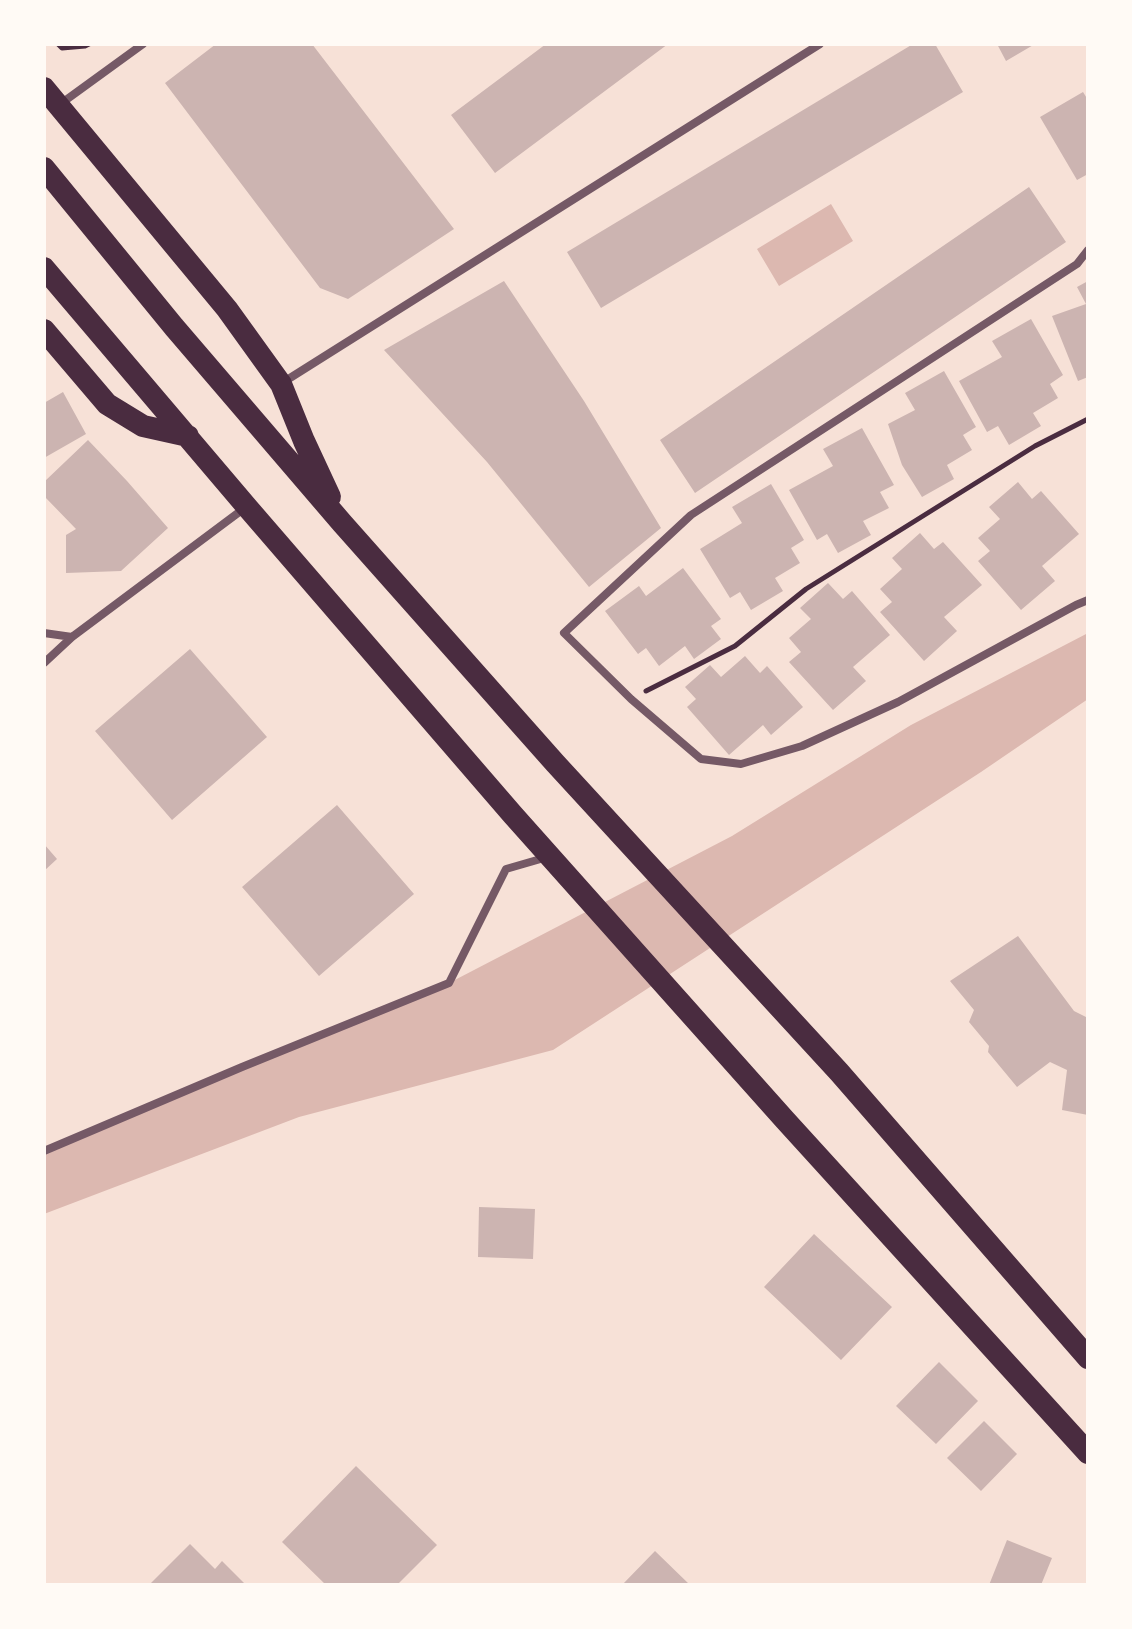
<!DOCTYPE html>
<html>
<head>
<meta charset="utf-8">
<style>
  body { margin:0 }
  #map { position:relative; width:1132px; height:1629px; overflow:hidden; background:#f7e1d7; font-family:Figtree,sans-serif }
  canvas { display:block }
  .frame { position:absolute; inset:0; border:46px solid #fffaf5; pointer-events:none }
</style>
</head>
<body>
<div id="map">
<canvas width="1132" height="1629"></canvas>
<div class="frame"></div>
</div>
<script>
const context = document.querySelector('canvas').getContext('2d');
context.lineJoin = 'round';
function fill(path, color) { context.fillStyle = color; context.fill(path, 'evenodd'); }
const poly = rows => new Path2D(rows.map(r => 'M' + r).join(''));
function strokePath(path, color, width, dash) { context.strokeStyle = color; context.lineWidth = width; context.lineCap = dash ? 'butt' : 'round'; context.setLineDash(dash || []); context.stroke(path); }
const water = poly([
  [831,204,853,241,779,286,757,249],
  [1088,633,1088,699,981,772,553,1050,299,1117,44,1214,44,1151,449,983,732,836,911,725]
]);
const building = poly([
  [216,44,312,44,454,229,348,299,320,288,165,83],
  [546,44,668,44,495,173,451,115],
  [913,44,935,44,963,92,601,308,567,252],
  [997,44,1035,44,1006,61],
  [1083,92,1088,100,1088,174,1077,180,1040,117],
  [1029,187,1066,242,695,493,660,440],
  [504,281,584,401,661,528,589,587,487,462,384,350],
  [1088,281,1088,377,1078,381,1052,316,1086,304,1077,287],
  [1031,319,1063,375,1050,384,1058,398,1033,413,1041,426,1009,445,998,426,987,432,959,381,1002,357,992,341],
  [944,371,976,427,963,435,972,450,947,465,954,479,922,497,902,465,888,424,915,410,905,393],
  [63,392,86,434,44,458,44,403],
  [862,428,894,485,880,492,889,508,863,521,871,535,838,553,827,534,817,540,789,490,833,466,823,449],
  [88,440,127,481,168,528,121,571,66,573,66,535,76,529,44,496,44,482],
  [1018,482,1032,499,1041,491,1079,534,1042,566,1055,581,1021,610,978,561,990,551,978,538,1000,519,989,507],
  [771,484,804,540,791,548,800,563,775,578,783,591,751,610,740,592,730,598,700,549,742,523,732,507],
  [920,533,934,549,943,542,982,585,944,617,957,631,924,661,880,612,892,602,880,589,902,569,892,558],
  [683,568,721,619,711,626,721,639,694,659,685,646,659,666,646,648,638,654,605,611,639,586,646,596],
  [828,583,843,599,852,591,890,635,853,667,866,681,833,710,789,662,801,652,789,638,811,619,800,608],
  [190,649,267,737,172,820,95,731],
  [745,656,760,673,767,666,803,707,771,735,763,725,729,755,687,707,696,699,685,687,710,665,721,677],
  [337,805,414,894,319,976,242,887],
  [44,844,57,859,44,871],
  [1018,936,1074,1011,1088,1018,1088,1115,1062,1110,1067,1070,1050,1062,1017,1087,988,1052,989,1046,969,1022,974,1010,950,981],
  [479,1207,535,1209,533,1259,478,1257],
  [814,1234,892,1307,841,1360,764,1287],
  [939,1362,978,1401,936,1444,896,1406],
  [984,1421,1017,1454,981,1491,947,1458],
  [356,1466,437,1545,397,1585,326,1585,282,1542],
  [1007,1540,1052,1558,1041,1585,989,1585],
  [190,1544,215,1569,222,1561,246,1585,149,1585],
  [655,1551,690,1585,622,1585]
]);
const path = poly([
  [58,44,62,48,85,46,89,44],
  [646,691,735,646,806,589,1035,446,1088,419]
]);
const minor = poly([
  [59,105,143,44],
  [1088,250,1077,264,691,515,564,633,631,699,701,759,741,764,802,746,898,702,1076,605,1088,600],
  [282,383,820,44],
  [44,633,72,637],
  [44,663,72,637,246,507],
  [44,1151,242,1067,449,983,506,869,544,858,546,860]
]);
const trunk = poly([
  [44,88,227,309,281,384,304,441,330,497],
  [44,168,174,327,342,523,555,763,839,1072,1088,1358],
  [44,268,247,507,513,815,785,1120,1088,1453],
  [44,330,107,404,143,426,188,436]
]);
fill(water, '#dcb8b0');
fill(building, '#ccb4b1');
strokePath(path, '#4a2c40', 5);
strokePath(minor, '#755966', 8);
strokePath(trunk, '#4a2c40', 22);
</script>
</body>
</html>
